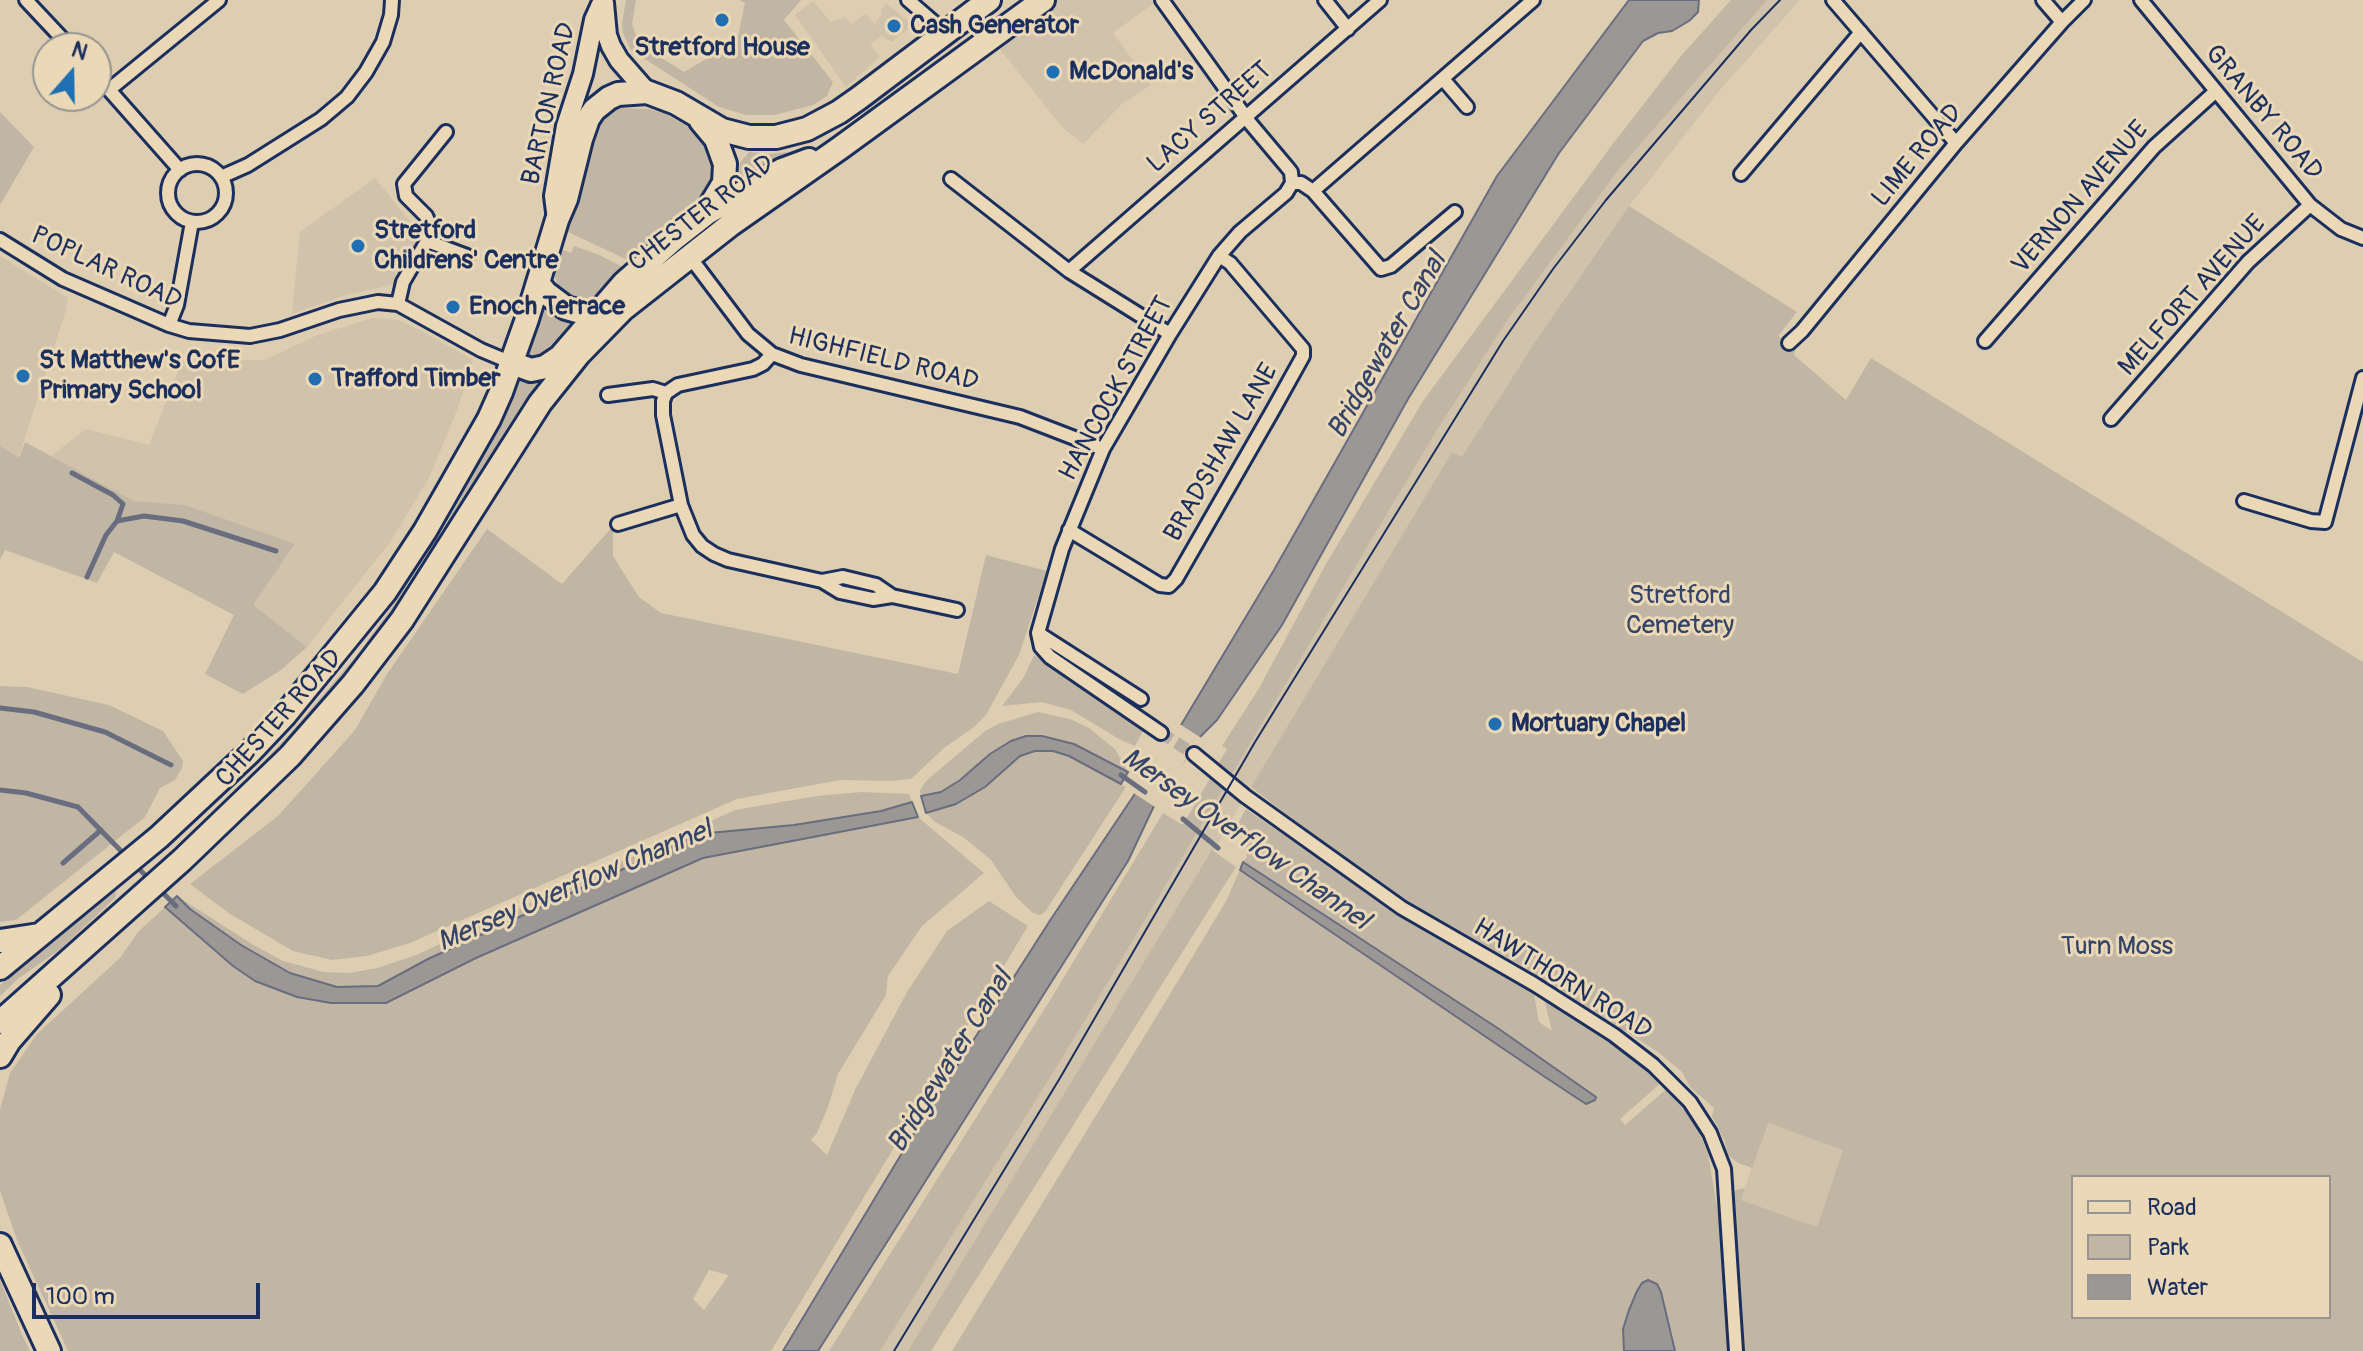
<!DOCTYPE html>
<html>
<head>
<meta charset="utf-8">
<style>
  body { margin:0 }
  #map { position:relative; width:2363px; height:1351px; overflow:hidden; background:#deceb1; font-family:Pangolin,sans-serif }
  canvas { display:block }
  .legend { position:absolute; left:2071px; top:1175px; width:260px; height:144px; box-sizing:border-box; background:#ead8b6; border:2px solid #979493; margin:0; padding:10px 14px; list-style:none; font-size:24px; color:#1b2f5e }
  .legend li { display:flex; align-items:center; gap:16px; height:40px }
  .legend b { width:40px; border:2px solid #979493 }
  .north { position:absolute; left:32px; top:32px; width:80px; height:80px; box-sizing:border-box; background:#ead8b6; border:2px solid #979493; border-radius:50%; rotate:20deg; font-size:22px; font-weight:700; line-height:32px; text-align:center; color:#1b2f5e }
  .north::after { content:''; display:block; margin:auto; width:28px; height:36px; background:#1f6fb2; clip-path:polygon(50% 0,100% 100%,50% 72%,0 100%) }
  .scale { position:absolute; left:32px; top:1283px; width:228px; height:36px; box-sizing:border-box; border:4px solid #1b2f5e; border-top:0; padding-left:10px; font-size:24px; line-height:28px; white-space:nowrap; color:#1b2f5e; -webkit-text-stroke:6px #ead8b6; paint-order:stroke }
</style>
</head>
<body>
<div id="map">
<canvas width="2363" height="1351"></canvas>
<ul class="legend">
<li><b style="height:10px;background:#ead8b6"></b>Road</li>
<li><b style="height:22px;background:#c1b6a4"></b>Park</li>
<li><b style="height:22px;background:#9b9795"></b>Water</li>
</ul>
<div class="north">N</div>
<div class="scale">100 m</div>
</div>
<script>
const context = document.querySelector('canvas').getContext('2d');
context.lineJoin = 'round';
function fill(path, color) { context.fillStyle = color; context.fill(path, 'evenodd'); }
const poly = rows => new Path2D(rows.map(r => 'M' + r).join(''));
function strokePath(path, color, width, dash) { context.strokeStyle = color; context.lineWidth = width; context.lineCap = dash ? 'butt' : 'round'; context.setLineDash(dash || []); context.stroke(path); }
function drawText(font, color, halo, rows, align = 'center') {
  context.font = font + ' Pangolin,sans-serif'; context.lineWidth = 6; context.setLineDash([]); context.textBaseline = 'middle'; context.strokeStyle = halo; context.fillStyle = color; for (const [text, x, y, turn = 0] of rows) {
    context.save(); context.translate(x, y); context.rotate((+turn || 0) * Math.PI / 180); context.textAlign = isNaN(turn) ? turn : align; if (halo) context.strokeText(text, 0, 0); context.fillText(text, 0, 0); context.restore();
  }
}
const built = poly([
  [1057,0,1158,0,1113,33,1151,85,1122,104,1083,144,1062,127,996,44],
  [1762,0,1800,0,1720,90,1629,206,1533,345,1462,458,1452,452,1251,787,1117,1016,910,1351,853,1351,1183,824,1411,439,1571,224],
  [813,1,831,22,845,17,852,24,866,13,874,24,882,14,880,10,886,3,908,21,909,28,892,42,881,36,870,45,880,57,846,87,795,15],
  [375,178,422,236,414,255,395,256,396,284,343,296,292,314,300,232],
  [0,256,68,298,66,310,0,515],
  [372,318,397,320,420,330,473,360,457,410,430,476,391,541,307,647,252,605,295,545,185,505,134,501,51,456,86,429,149,445,182,361,265,360,315,336],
  [1767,1123,1844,1149,1817,1227,1741,1200]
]);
const green = poly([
  [626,0,636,0,632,24,637,39,644,47,684,72,737,41,745,3,739,0,801,0,784,20,833,82,827,96,813,105,775,115,746,115,719,107,631,50,623,33,622,23],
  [1731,0,1767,0,1622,165,1508,319,1435,433,1081,1027,880,1351,829,1351,1052,997,1163,813,1183,825,1227,749,1222,746,1258,690,1326,564,1423,401,1612,145,1681,56],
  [621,108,649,109,665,114,696,131,707,141,718,173,707,199,636,264,566,231,582,164,594,128,605,115],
  [0,112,34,147,0,205],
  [749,152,770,154,787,152,789,155,738,188,740,163],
  [1629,206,1797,312,1778,336,1796,348,1794,355,1846,400,1871,358,2363,662,2363,1351,1742,1351,1731,1196,1736,1190,1745,1188,1752,1168,1738,1163,1728,1155,1725,1142,1712,1116,1714,1108,1690,1087,1682,1072,1658,1052,1524,967,1407,901,1337,853,1251,787,1452,452,1462,457,1533,345],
  [1768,1123,1843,1150,1817,1227,1741,1200],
  [2073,1177,2329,1177,2329,1317,2073,1317],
  [574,246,597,254,627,269,596,301,577,301,565,294,557,284,554,273,560,249,571,253],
  [543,303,578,322,545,361,526,362],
  [519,377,537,378,538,383,483,476,394,613,332,694,289,742,177,850,176,847,239,787,286,738,358,654,413,578,440,535,475,472],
  [25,442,134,501,185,505,295,544,253,605,307,647,281,670,243,694,205,674,234,615,114,552,97,583,5,550,0,560,0,446,19,458],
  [613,526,613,556,639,597,661,613,958,674,986,555,1047,571,1019,655,986,715,974,727,944,748,911,779,892,781,840,780,737,799,410,943,367,956,332,960,293,951,230,914,190,884,278,816,355,730,387,674,487,529,562,584],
  [1034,655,1143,731,1135,746,1119,739,1071,710,1042,702,1002,706,1024,677],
  [0,686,27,687,109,705,163,731,183,761,182,768,175,780,160,788,145,817,16,920,0,922],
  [1038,712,1070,719,1089,728,1115,749,1128,772,1074,744,1011,741,941,792,921,796,920,790,926,781,985,731,998,724],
  [1035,751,1053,751,1069,756,1126,787,1045,912,1040,915,1033,913,1016,897,991,860,963,837,935,822,926,813,956,804,985,787,1020,756],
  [862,792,909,794,912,802,881,811,794,825,709,833,686,840,428,959,378,986,337,987,290,973,241,945,190,909,177,896,252,944,283,961,324,972,349,973,377,968,416,955,735,810,816,796],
  [1246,809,1415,925,1534,994,1539,1022,1552,1031,1544,999,1606,1038,1645,1069,1661,1083,1620,1119,1625,1125,1669,1087,1694,1120,1708,1154,1721,1230,1729,1351,1675,1351,1672,1332,1668,1325,1667,1311,1642,1283,1637,1291,1623,1329,1624,1351,952,1351,1161,1009,1226,901,1240,870,1548,1079,1585,1104,1595,1100,1596,1097,1499,1029,1243,862,1247,857,1246,844,1237,825],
  [918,817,984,873,922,926,888,976,886,995,838,1074,828,1107,817,1133,811,1140,827,1155,856,1088,907,992,947,931,989,901,1028,926,771,1351,68,1351,17,1240,0,1191,0,1109,10,1073,37,1034,120,958,138,932,165,907,232,966,255,981,297,997,331,1003,385,1003,476,958,703,858],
  [709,1270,729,1275,704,1310,693,1299],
  [1212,850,1236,867,931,1351,908,1351],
  [116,890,115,898,59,950,19,978,0,996,0,985],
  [0,1280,23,1337,30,1351,0,1351]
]);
const water = poly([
  [1629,0,1699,0,1698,12,1689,21,1672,31,1658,33,1643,41,1559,153,1408,399,1282,625,1217,720,1200,737,1154,806,1128,861,818,1351,783,1351,914,1133,1051,919,1181,725,1274,570,1497,176,1629,0],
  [1026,736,1042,736,1074,744,1128,772,1121,784,1069,756,1053,751,1035,751,1020,756,985,787,956,804,926,813,921,796,941,792,960,780,990,754,1011,741,1026,736],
  [912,802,918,817,703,858,476,958,386,1003,331,1003,297,997,255,981,233,966,165,907,177,896,190,909,241,945,290,973,337,987,378,986,428,959,686,840,709,833,794,825,881,811,912,802],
  [1243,862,1499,1029,1596,1097,1595,1100,1586,1104,1548,1079,1240,870,1243,862],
  [1648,1280,1657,1284,1661,1292,1675,1351,1624,1351,1623,1329,1629,1310,1637,1291,1642,1283,1648,1280]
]);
const pier = poly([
  [1178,723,1203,739,1185,761,1158,809,1132,792]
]);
const stream = poly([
  [72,473,113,495,123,504,117,521],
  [87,577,106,535,117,521,144,516,183,521,276,551],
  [0,708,34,712,105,732,171,765],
  [1121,775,1145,792],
  [0,790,26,793,78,807,125,855],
  [1183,819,1218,848],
  [63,863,101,830],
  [135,865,150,880],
  [157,887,176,906]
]);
const streetTunnel = poly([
  [1161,733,1194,754]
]);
const street = poly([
  [26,0,71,48],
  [908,0,945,32],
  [1162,0,1250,123,1287,167,1291,172,1292,183],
  [1325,0,1348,29],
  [1833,0,1956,143],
  [2043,0,2062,22],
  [2141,0,2310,205,2341,229,2363,238],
  [96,75,180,170],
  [1443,79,1467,107],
  [110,89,219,0],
  '168 193a29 29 0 1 1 58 0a29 29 0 1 1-58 0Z',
  [1741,174,1861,32],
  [221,177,248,165,321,119,347,97,366,72,383,42,391,15,392,0],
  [951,179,1069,271,1170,334],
  [1292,183,1301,183,1313,191,1381,269,1391,266,1455,212],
  [1313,191,1533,0],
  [0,240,63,279,169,325,189,331,250,336,280,330,339,310,378,302,398,304,481,350,512,363],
  [427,241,467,256],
  [690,257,748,334,772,354,801,365,1020,417,1103,449],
  [1069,271,1380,0],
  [398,304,403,282,427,241,430,225,426,216,406,196,404,184,446,132],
  [169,325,177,305,192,222],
  [1985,341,2154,147,2216,91],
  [1789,343,1802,331,1956,143,2062,22,2084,0],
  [666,393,663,401,663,415,681,505,693,535,702,546,714,554,728,560,822,581,840,592,873,599,892,596,957,610],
  [666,393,678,385,753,369,763,364,772,354],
  [608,395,653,389,666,393],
  [2111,419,2248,262,2310,205],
  [2244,501,2311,521,2325,522,2363,378],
  [618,524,681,505],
  [1069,530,1160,585,1169,586,1176,579,1273,410,1303,356,1303,349,1230,263,1219,256],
  [822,581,843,577,876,585,892,596],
  [1038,633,1141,699],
  [1161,733,1050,657,1041,647,1038,633,1062,549,1103,449,1170,334,1219,256,1240,232,1286,193,1292,183],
  [1194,754,1245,796,1402,908,1534,984,1614,1035,1653,1065,1690,1102,1710,1133,1724,1169,1736,1351]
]);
const primary = poly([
  [604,3,607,35,611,46,619,60,647,92],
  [557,220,554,196,566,126,583,74,594,20,603,0]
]);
const highway = poly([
  [701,121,716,139,725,164,724,183,707,211],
  [538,283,546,293,566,308,584,313,595,313],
  [512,363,531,370,545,367,560,357,624,283,675,238,707,213,782,170,809,160],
  [0,941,40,935],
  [0,968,159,837,250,752,284,716,385,592,425,531,489,419,501,392,527,319,557,220,566,199,581,139,588,119,594,110,609,98,618,94,647,92,676,103,722,130,749,137,776,137,807,129,839,112,859,98,989,0],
  [0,1022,182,860,290,756,353,684,402,620,540,403,579,354,623,309,730,225,840,148,1043,0],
  [0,1056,9,1041,49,995],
  [0,1245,49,1351]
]);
const tram = poly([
  [894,1351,1060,1078,1255,742,1503,341,1553,269,1606,200,1751,30,1780,0]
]);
const markers = [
  [722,20,8,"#1f6fb2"],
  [894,26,8,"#1f6fb2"],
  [1053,72,8,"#1f6fb2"],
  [358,246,8,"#1f6fb2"],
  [453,307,8,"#1f6fb2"],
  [23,376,8,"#1f6fb2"],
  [315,379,8,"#1f6fb2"],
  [1495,724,8,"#1f6fb2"]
];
const poiNames = [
  ["Cash Generator",910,26],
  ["Stretford House",722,48,"center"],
  ["McDonald's",1069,72],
  ["Stretford",374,231],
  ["Childrens' Centre",374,261],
  ["Enoch Terrace",469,307],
  ["St Matthew's CofE",39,361],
  ["Primary School",39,391],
  ["Trafford Timber",331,379],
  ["Mortuary Chapel",1511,724]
];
const streetNames = [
  ["BARTON ROAD",550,104,-77],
  ["GRANBY ROAD",2263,113,50],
  ["LACY STREET",1210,118,-41],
  ["LIME ROAD",1918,156,-50],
  ["VERNON AVENUE",2081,198,-49],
  ["CHESTER ROAD",702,214,-37],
  ["POPLAR ROAD",106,269,25],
  ["MELFORT AVENUE",2193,296,-48],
  ["HIGHFIELD ROAD",883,360,14],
  ["HANCOCK STREET",1117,389,-61],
  ["BRADSHAW LANE",1222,453,-60],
  ["CHESTER ROAD",280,719,-48],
  ["HAWTHORN ROAD",1562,980,32]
];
const parkNames = [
  ["Stretford",1680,596],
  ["Cemetery",1680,626],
  ["Turn Moss",2117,947]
];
const waterNames = [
  ["Bridgewater Canal",1388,346,-60],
  ["Mersey Overflow Channel",1245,840,35],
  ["Mersey Overflow Channel",575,887,-23],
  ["Bridgewater Canal",951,1062,-58]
];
fill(built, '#d0c2ab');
fill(green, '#c1b6a4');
fill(water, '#9b9795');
strokePath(water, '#686d7f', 2);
fill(pier, '#deceb1');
strokePath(stream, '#686d7f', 5);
strokePath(streetTunnel, '#b7aea0', 12, [12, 6]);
strokePath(street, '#1b2f5e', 18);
strokePath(primary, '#1b2f5e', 24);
strokePath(highway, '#1b2f5e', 28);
strokePath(street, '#ead8b6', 12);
strokePath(primary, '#ead8b6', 18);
strokePath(highway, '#ead8b6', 22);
strokePath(tram, '#1b2f5e', 2);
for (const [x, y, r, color] of markers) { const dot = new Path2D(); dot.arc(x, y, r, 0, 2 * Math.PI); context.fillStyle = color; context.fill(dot); strokePath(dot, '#ead8b6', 3); }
drawText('bold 26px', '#1b2f5e', '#ead8b6', poiNames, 'left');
drawText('26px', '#1b2f5e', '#ead8b6', streetNames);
drawText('26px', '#344368', '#ead8b6', parkNames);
drawText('italic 28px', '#354469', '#ead8b6', waterNames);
</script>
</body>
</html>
